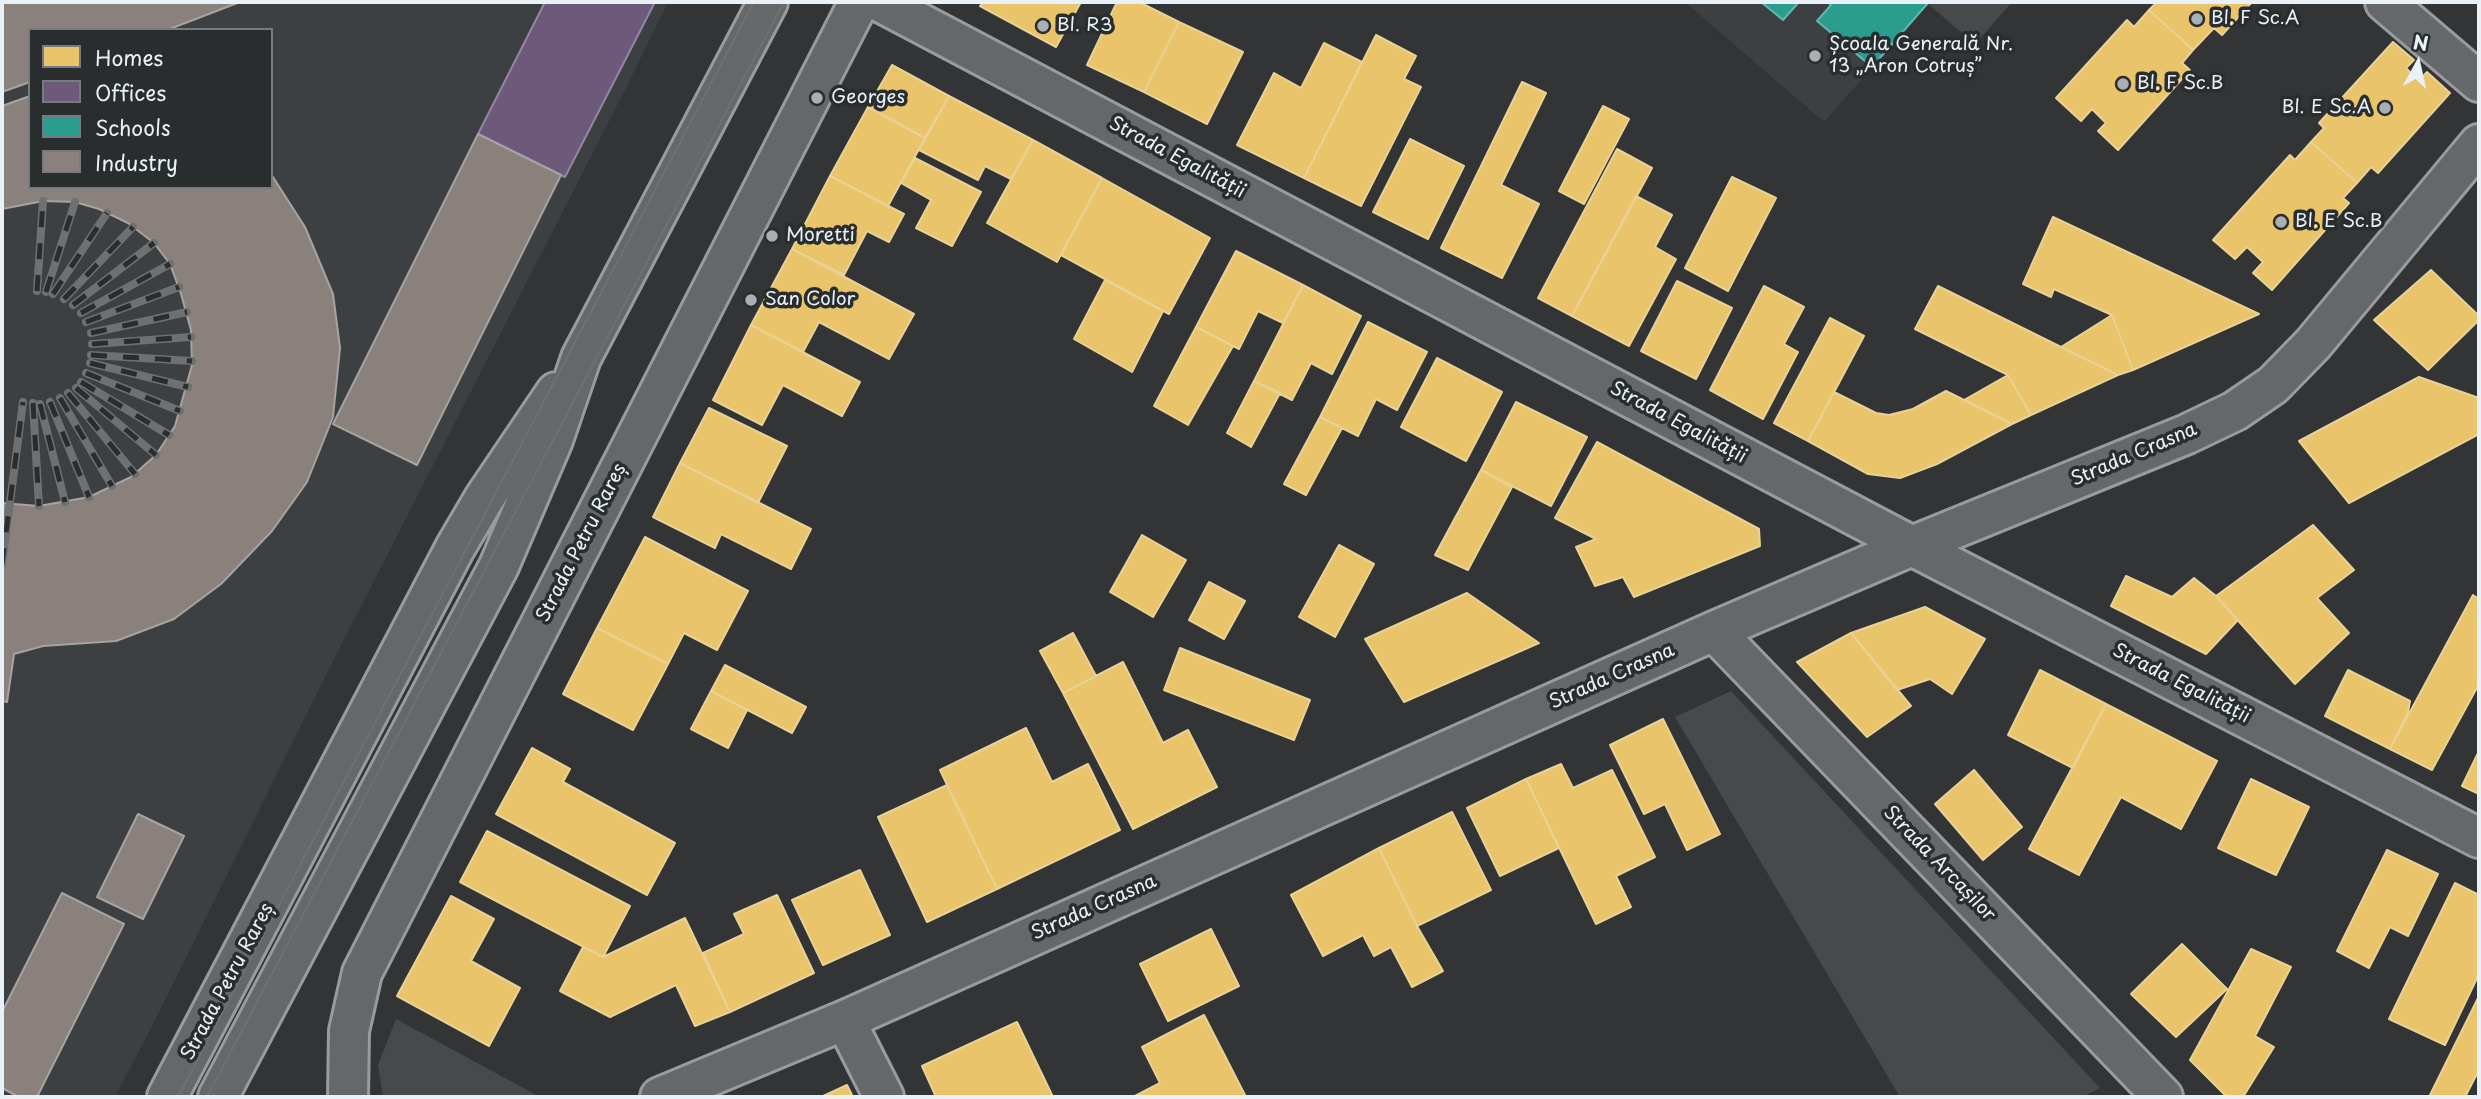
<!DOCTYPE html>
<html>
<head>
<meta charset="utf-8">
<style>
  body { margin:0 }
  #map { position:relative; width:2481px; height:1099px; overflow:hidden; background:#333435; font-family:"Playpen Sans",sans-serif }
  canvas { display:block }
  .frame { position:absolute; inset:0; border:4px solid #e8f1f8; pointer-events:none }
  .legend { position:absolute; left:28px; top:28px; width:245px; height:161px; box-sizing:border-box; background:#2a2d2e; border:2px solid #767b7f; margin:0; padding:9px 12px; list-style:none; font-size:21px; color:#e8f1f8 }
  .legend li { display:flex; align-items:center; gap:14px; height:35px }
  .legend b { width:35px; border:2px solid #767b7f }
  .north { position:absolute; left:2383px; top:28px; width:70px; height:70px; -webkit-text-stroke:5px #2a2d2e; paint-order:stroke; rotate:8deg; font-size:19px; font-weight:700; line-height:28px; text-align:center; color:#e8f1f8 }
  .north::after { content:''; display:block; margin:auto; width:24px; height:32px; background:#e8f1f8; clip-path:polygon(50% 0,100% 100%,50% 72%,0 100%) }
</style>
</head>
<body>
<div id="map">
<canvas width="2481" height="1099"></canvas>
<div class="frame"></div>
<ul class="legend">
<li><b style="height:19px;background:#e9c46a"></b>Homes</li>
<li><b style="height:19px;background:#6d597a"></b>Offices</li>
<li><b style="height:19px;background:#2a9d8f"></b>Schools</li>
<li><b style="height:19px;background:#8a817c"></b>Industry</li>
</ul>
<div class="north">N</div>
</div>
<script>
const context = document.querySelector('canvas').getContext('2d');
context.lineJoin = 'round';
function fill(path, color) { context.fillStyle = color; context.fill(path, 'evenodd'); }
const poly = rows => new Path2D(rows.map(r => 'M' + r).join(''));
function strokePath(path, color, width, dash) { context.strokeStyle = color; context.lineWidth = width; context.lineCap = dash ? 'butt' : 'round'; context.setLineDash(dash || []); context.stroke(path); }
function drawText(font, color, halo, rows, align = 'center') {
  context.font = font + ' "Playpen Sans",sans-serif'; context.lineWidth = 7; context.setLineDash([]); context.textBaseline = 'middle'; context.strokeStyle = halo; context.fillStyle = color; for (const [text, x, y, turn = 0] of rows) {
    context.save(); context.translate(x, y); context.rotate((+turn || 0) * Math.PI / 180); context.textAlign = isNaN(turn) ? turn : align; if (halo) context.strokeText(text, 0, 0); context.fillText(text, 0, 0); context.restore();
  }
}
const built = poly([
  [2,2,668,2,628,84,332,663,155,1020,115,1097,2,1097],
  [30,30,271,30,271,187,30,187],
  [1685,2,2012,2,1975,44,1928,4,1824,122]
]);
const green = poly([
  [1926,2,2012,2,1975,44],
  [1731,691,2100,1088,2082,1097,1900,1097,1675,717],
  [396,1019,540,1097,383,1097,378,1065]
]);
const homes = poly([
  [983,2,1081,2,1056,47,980,6,983,2],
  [1117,2,1139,2,1179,22,1144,92,1087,65,1117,2],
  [2157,2,2252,2,2222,35,2214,28,2193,50,2149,10,2157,2],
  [2149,10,2193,50,2182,63,2190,70,2118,150,2098,131,2106,123,2092,109,2081,121,2056,98,2127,20,2134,27,2149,10],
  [1179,22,1243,52,1207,124,1144,92,1179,22],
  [1376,35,1416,56,1404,79,1421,87,1361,206,1304,178,1376,35],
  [2393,42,2414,60,2406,68,2419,81,2427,72,2450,93,2378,173,2371,167,2357,183,2311,142,2324,128,2319,123,2393,42],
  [1324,43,1362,62,1304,178,1237,145,1274,73,1301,88,1324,43],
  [892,65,949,96,925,138,868,107,892,65],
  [1522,82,1546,93,1501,185,1539,204,1502,278,1441,248,1522,82],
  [949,96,1033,140,1011,179,985,166,978,180,919,150,949,96],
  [1603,106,1629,119,1584,204,1559,191,1603,106],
  [868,107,925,138,888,206,830,176,868,107],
  [1410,139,1464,166,1428,239,1373,212,1410,139],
  [1033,140,1102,178,1057,262,987,223,1033,140],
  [2311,142,2357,183,2343,198,2349,203,2272,290,2253,273,2263,262,2247,247,2235,259,2213,240,2290,155,2295,160,2311,142],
  [1617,149,1652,168,1572,316,1538,298,1617,149],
  [915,158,981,192,952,246,916,228,931,200,901,183,915,158],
  [830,176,904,214,889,242,867,231,844,275,792,249,830,176],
  [1732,177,1776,198,1728,291,1685,268,1732,177],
  [1102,178,1210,238,1169,314,1061,255,1102,178],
  [1636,196,1672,215,1655,247,1676,259,1629,346,1572,316,1636,196],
  [2053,217,2259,314,2133,370,2112,315,2054,289,2051,297,2023,284,2053,217],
  [792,249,914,314,889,359,819,322,803,352,751,325,792,249],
  [1236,251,1303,285,1283,323,1258,311,1239,349,1196,327,1236,251],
  [2431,270,2479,316,2479,320,2428,370,2374,320,2431,270],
  [1105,280,1163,311,1132,372,1074,339,1105,280],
  [1677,281,1732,308,1696,379,1641,351,1677,281],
  [1303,285,1361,316,1332,374,1311,363,1292,400,1254,381,1303,285],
  [1764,286,1804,307,1784,344,1798,352,1763,419,1710,390,1764,286],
  [1938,286,2061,347,2118,375,2031,415,2008,375,1915,329,1938,286],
  [2112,315,2133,370,2118,375,2061,347,2112,315],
  [1830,318,1864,336,1808,441,1774,423,1830,318],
  [1368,322,1427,352,1397,410,1376,399,1358,436,1320,417,1368,322],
  [751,325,860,382,842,416,783,385,762,425,713,400,751,325],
  [1196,327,1233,346,1188,425,1154,406,1196,327],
  [1437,358,1502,392,1466,461,1401,427,1437,358],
  [2008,375,2031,415,2012,424,1964,400,2008,375],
  [2419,377,2479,398,2479,434,2349,503,2299,441,2419,377],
  [1254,381,1280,393,1251,447,1227,433,1254,381],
  [1946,391,2012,424,1937,464,1900,478,1868,474,1808,441,1834,392,1876,413,1889,415,1913,409,1946,391],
  [1516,402,1587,437,1551,506,1481,470,1516,402],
  [709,408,787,446,758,503,680,463,709,408],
  [1320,417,1342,428,1306,495,1284,484,1320,417],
  [1597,442,1759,529,1760,546,1634,597,1623,577,1595,586,1576,547,1596,539,1555,518,1597,442],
  [680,463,811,529,791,569,721,534,715,548,653,517,680,463],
  [1481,470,1512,487,1468,570,1435,555,1481,470],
  [2313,525,2354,570,2317,598,2349,633,2295,684,2216,596,2313,525],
  [1142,535,1186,560,1153,617,1110,592,1142,535],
  [645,537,748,591,717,650,684,633,668,664,597,628,645,537],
  [1339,545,1374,564,1335,637,1299,617,1339,545],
  [2126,576,2172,597,2194,578,2216,596,2238,620,2206,654,2111,606,2126,576],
  [1209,582,1245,601,1224,639,1189,620,1209,582],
  [1467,593,1539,643,1404,702,1365,639,1467,593],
  [2473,595,2479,599,2479,684,2432,770,2390,749,2473,595],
  [1925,607,1985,639,1952,694,1930,679,1897,690,1851,633,1925,607],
  [597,628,668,664,633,730,563,694,597,628],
  [1073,633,1096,676,1063,693,1040,651,1073,633],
  [1851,633,1911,706,1867,737,1797,662,1851,633],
  [1180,648,1310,700,1294,740,1164,690,1180,648],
  [1123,662,1163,743,1188,730,1217,787,1133,829,1063,693,1123,662],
  [725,665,806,707,792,733,711,691,725,665],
  [2040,670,2106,704,2073,768,2008,735,2040,670],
  [2348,670,2410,701,2408,712,2390,749,2325,716,2348,670],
  [711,691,747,710,728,748,691,729,711,691],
  [2106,704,2217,761,2181,829,2121,797,2079,875,2029,849,2106,704],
  [1663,719,1720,834,1687,850,1665,804,1644,814,1610,745,1663,719],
  [1026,728,1052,782,1088,764,1120,830,997,889,940,770,1026,728],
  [532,748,570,769,563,782,675,843,647,895,496,814,532,748],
  [2479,751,2479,794,2462,786,2479,751],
  [1561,764,1573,788,1612,770,1655,857,1616,876,1631,907,1596,924,1526,779,1561,764],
  [1974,770,2022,827,1983,860,1935,804,1974,770],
  [1526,779,1559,848,1500,876,1467,808,1526,779],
  [2251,779,2309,807,2276,875,2218,848,2251,779],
  [947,785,997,889,927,922,878,817,947,785],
  [1452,812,1491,890,1417,926,1379,848,1452,812],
  [487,831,630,906,603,957,460,882,487,831],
  [1379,848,1417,926,1443,971,1412,987,1391,947,1374,956,1363,935,1323,956,1291,895,1379,848],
  [2387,850,2438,874,2408,936,2390,927,2369,968,2337,951,2387,850],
  [860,870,890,935,823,965,792,900,860,870],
  [2455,883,2479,895,2479,974,2445,1045,2389,1019,2455,883],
  [777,895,814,973,730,1012,703,953,744,934,734,914,777,895],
  [451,896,494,919,471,961,520,988,489,1046,397,996,451,896],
  [685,918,730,1012,695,1026,676,985,610,1017,560,991,583,947,603,957,685,918],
  [1211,929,1239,986,1168,1021,1140,964,1211,929],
  [2182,944,2227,989,2176,1037,2131,994,2182,944],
  [2251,949,2291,967,2255,1036,2274,1047,2243,1097,2227,1097,2190,1060,2251,949],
  [2479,996,2479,1070,2465,1097,2429,1097,2479,996],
  [1204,1015,1246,1097,1133,1097,1160,1083,1142,1047,1204,1015],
  [1017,1022,1053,1097,936,1097,922,1066,1017,1022],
  [847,1085,853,1097,821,1097,847,1085]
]);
const offices = poly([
  [545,2,655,2,565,177,478,134,545,2]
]);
const schools = poly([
  [1761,2,1799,2,1783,20,1761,2],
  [1827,2,1926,2,1928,3,1872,67,1817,21,1831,5,1827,2]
]);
const industry = poly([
  [2,2,240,2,167,30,30,30,30,82,2,92,2,2],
  [30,96,30,187,271,187,271,174,305,227,333,294,340,348,333,417,307,482,272,531,221,584,174,619,116,641,43,646,14,654,7,702,2,701,2,503,39,506,89,497,131,477,156,455,175,426,192,365,191,330,181,294,170,264,154,243,128,223,99,209,75,202,43,201,2,209,2,106,30,96],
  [478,134,561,175,417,465,333,424,478,134],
  [138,814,184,836,143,919,97,897,138,814],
  [62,893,124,924,37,1097,19,1097,2,1088,2,1012,62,893]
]);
const minor = poly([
  [880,2,1912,546,2479,838],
  [2385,2,2479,82],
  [1714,631,2163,1097],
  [845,1020,884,1097],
  [348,1097,349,1031,362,973,859,2],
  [660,1097,845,1020,1714,631,1912,546,2187,434,2235,411,2273,385,2313,344,2479,144]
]);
const major = poly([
  [167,1097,455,548,485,497,556,392],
  [218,1097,499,566,553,440,581,358,768,2]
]);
const tram = poly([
  [178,1097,754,2],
  [207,1097,784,2]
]);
const rail = poly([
  [37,291,43,201],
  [46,292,75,202],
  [53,294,107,213],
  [64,299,133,227],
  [73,305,154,243],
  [81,313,170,264],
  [86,322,179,287],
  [91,333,187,312],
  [92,344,191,337],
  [91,355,192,361],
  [90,363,188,387],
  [86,373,180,411],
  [81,382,169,435],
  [76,388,156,455],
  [68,393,135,474],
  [60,398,112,486],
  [50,402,89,497],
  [33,403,39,506],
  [40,404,65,502],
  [2,564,23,402]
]);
const markers = [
  [2197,19,7,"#a9afb4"],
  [1043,26,7,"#a9afb4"],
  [1815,56,7,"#a9afb4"],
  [2123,84,7,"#a9afb4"],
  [817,98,7,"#a9afb4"],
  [2385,108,7,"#a9afb4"],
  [2281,222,7,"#a9afb4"],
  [772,236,7,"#a9afb4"],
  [751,300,7,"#a9afb4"]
];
const poiNames = [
  ["Bl. F Sc.A",2211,19],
  ["Bl. R3",1057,26],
  ["Școala Generală Nr.",1829,45],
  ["13 „Aron Cotruș”",1829,67],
  ["Bl. F Sc.B",2137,84],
  ["Georges",831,98],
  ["Bl. E Sc.A",2371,108,"right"],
  ["Bl. E Sc.B",2295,222],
  ["Moretti",786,236],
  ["San Color",765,300]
];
const streetNames = [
  ["Strada Egalității",1177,158,28],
  ["Strada Egalității",1678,423,28],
  ["Strada Crasna",2134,455,-23],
  ["Strada Petru Rareș",582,543,-63],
  ["Strada Crasna",1612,677,-24],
  ["Strada Egalității",2181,684,27],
  ["Strada Arcașilor",1939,864,46],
  ["Strada Crasna",1094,908,-24],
  ["Strada Petru Rareș",228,982,-62]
];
fill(built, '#3d4042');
fill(green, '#464a4b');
fill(homes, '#e9c46a');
strokePath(homes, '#e9d295', 2);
fill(offices, '#6d597a');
strokePath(offices, '#9287a0', 2);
fill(schools, '#2a9d8f');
strokePath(schools, '#63b6ae', 2);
fill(industry, '#8a817c');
strokePath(industry, '#a6a3a1', 2);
strokePath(minor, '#999b9e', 44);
strokePath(major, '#999b9e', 44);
strokePath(minor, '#64686b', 38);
strokePath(major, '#64686b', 38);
strokePath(tram, '#6e7071', 2);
strokePath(rail, '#6e7071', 8);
strokePath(rail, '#2a2d2e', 5, [16]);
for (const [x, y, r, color] of markers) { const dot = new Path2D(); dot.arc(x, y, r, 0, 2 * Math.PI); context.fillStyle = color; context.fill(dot); strokePath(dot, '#2a2d2e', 2.5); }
drawText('19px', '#e8f1f8', '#2a2d2e', poiNames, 'left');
drawText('19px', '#e8f1f8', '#2a2d2e', streetNames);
</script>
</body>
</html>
